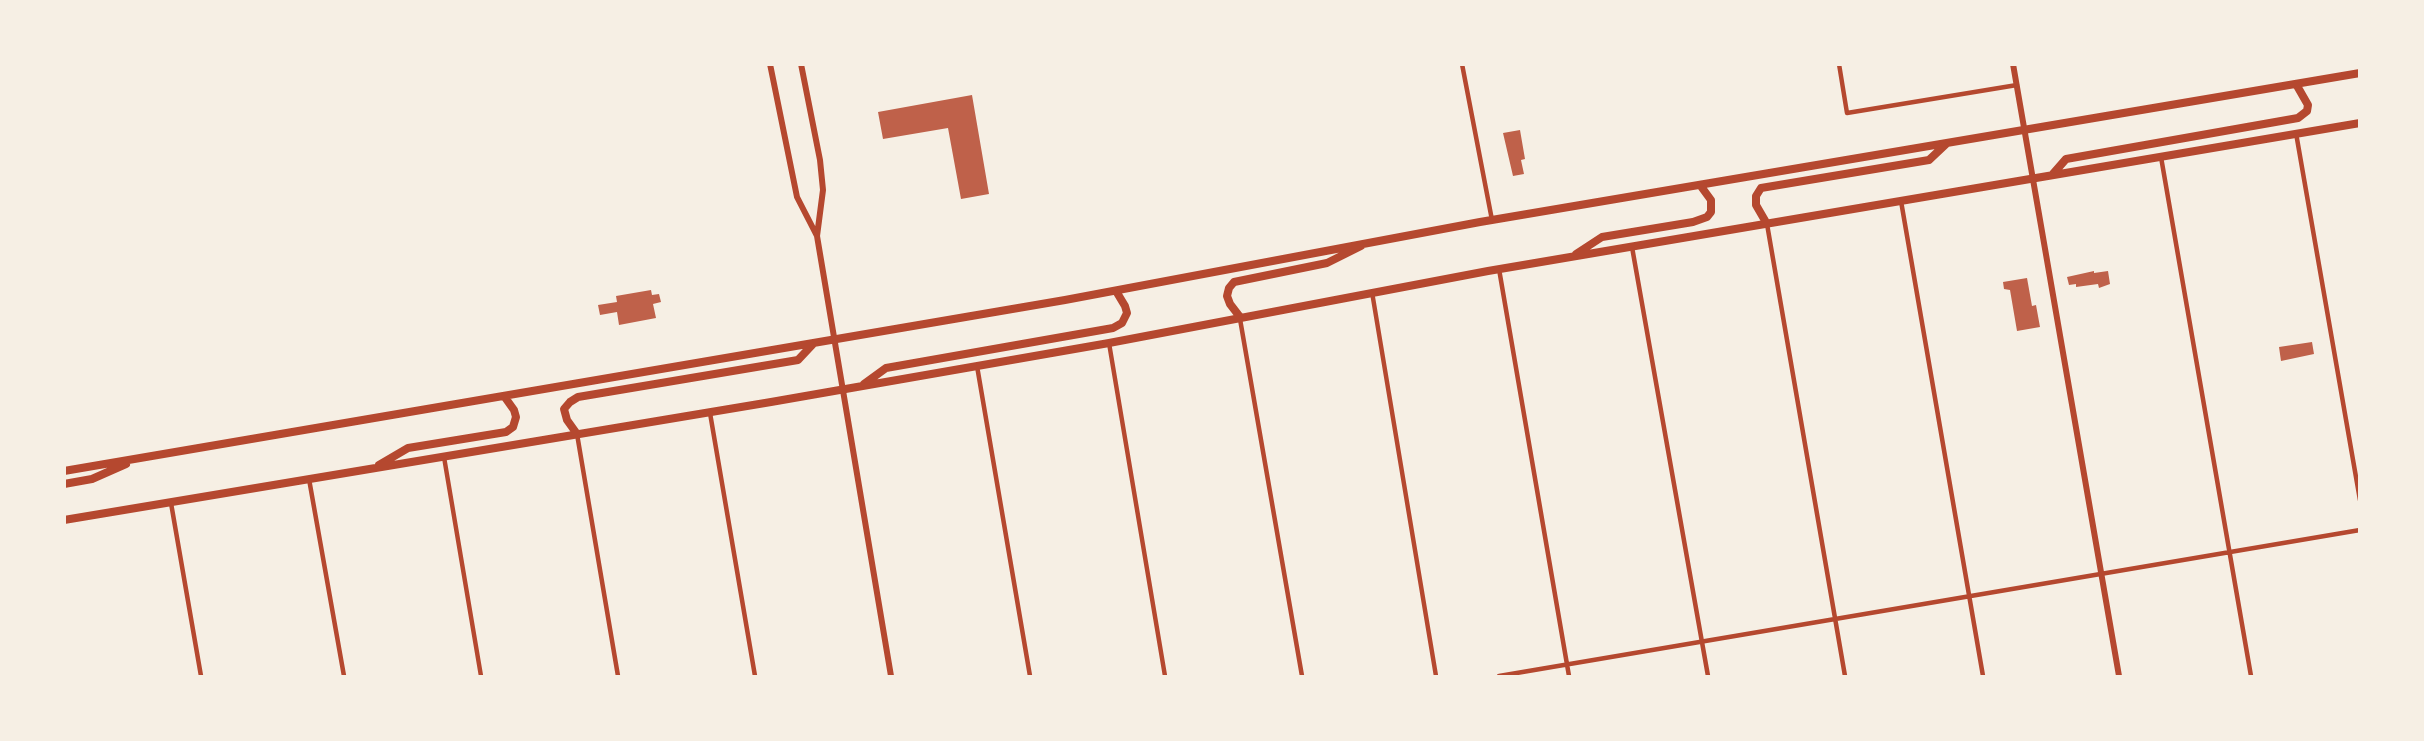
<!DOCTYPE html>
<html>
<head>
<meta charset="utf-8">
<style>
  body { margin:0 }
  #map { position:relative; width:2424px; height:741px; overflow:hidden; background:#f6efe4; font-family:"Roboto Condensed",sans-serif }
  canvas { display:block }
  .frame { position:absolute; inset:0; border:66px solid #f6efe4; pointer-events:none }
</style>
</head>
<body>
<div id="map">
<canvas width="2424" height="741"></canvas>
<div class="frame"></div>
</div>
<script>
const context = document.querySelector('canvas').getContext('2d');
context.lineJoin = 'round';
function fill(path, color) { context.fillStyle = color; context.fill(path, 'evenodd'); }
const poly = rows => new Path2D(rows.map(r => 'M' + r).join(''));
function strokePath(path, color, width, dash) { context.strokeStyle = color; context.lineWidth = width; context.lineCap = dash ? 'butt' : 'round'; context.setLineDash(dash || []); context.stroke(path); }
const building = poly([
  [972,95,989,194,961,199,948,128,883,139,878,112],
  [1520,130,1525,159,1521,160,1524,174,1513,176,1503,133],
  [2094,271,2094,273,2108,271,2110,284,2099,288,2098,284,2076,287,2076,284,2069,285,2067,277],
  [2027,278,2032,306,2036,305,2040,327,2017,331,2010,290,2004,289,2003,282],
  [651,290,652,295,659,294,661,302,653,304,656,318,619,325,617,312,600,315,598,305,617,302,616,296],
  [2312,342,2314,354,2281,361,2279,347]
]);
const minor = poly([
  [1462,64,1492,220],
  [1839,64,1847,113,2017,85],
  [2296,133,2360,500],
  [2161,157,2251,676],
  [1901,201,1983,676],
  [1767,224,1845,676],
  [1632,247,1708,676],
  [1499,269,1569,676],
  [1372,292,1436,676],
  [1240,319,1302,676],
  [1109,343,1165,676],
  [977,366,1030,676],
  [710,413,755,676],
  [577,434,618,676],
  [444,457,481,676],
  [309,479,344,676],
  [171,503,201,676],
  [1499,676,2360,530]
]);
const tertiary = poly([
  [770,64,797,197,817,236],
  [801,64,820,160,823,190,817,236,891,676],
  [2013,64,2119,676]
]);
const trunk = poly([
  [2052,175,2066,159,2298,118,2307,111,2308,105,2296,84],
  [1767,224,1756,205,1756,196,1761,188,1929,160,1946,144],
  [1576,254,1602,237,1693,222,1707,217,1711,212,1711,200,1700,185],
  [1240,317,1230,304,1227,296,1229,288,1234,282,1327,263,1361,246],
  [864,384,886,368,1113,328,1122,323,1127,313,1125,306,1116,291],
  [577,434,567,420,564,409,570,402,578,397,798,360,813,344],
  [379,465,408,448,506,432,513,427,516,417,514,410,504,396],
  [64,471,1065,300,1480,222,2360,73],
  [64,484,92,479,126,464],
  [64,520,771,402,1109,343,1488,271,2360,123]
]);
fill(building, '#bf614a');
strokePath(minor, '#b5482f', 4.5);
strokePath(tertiary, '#b5482f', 6);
strokePath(trunk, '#b5482f', 8);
</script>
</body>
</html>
